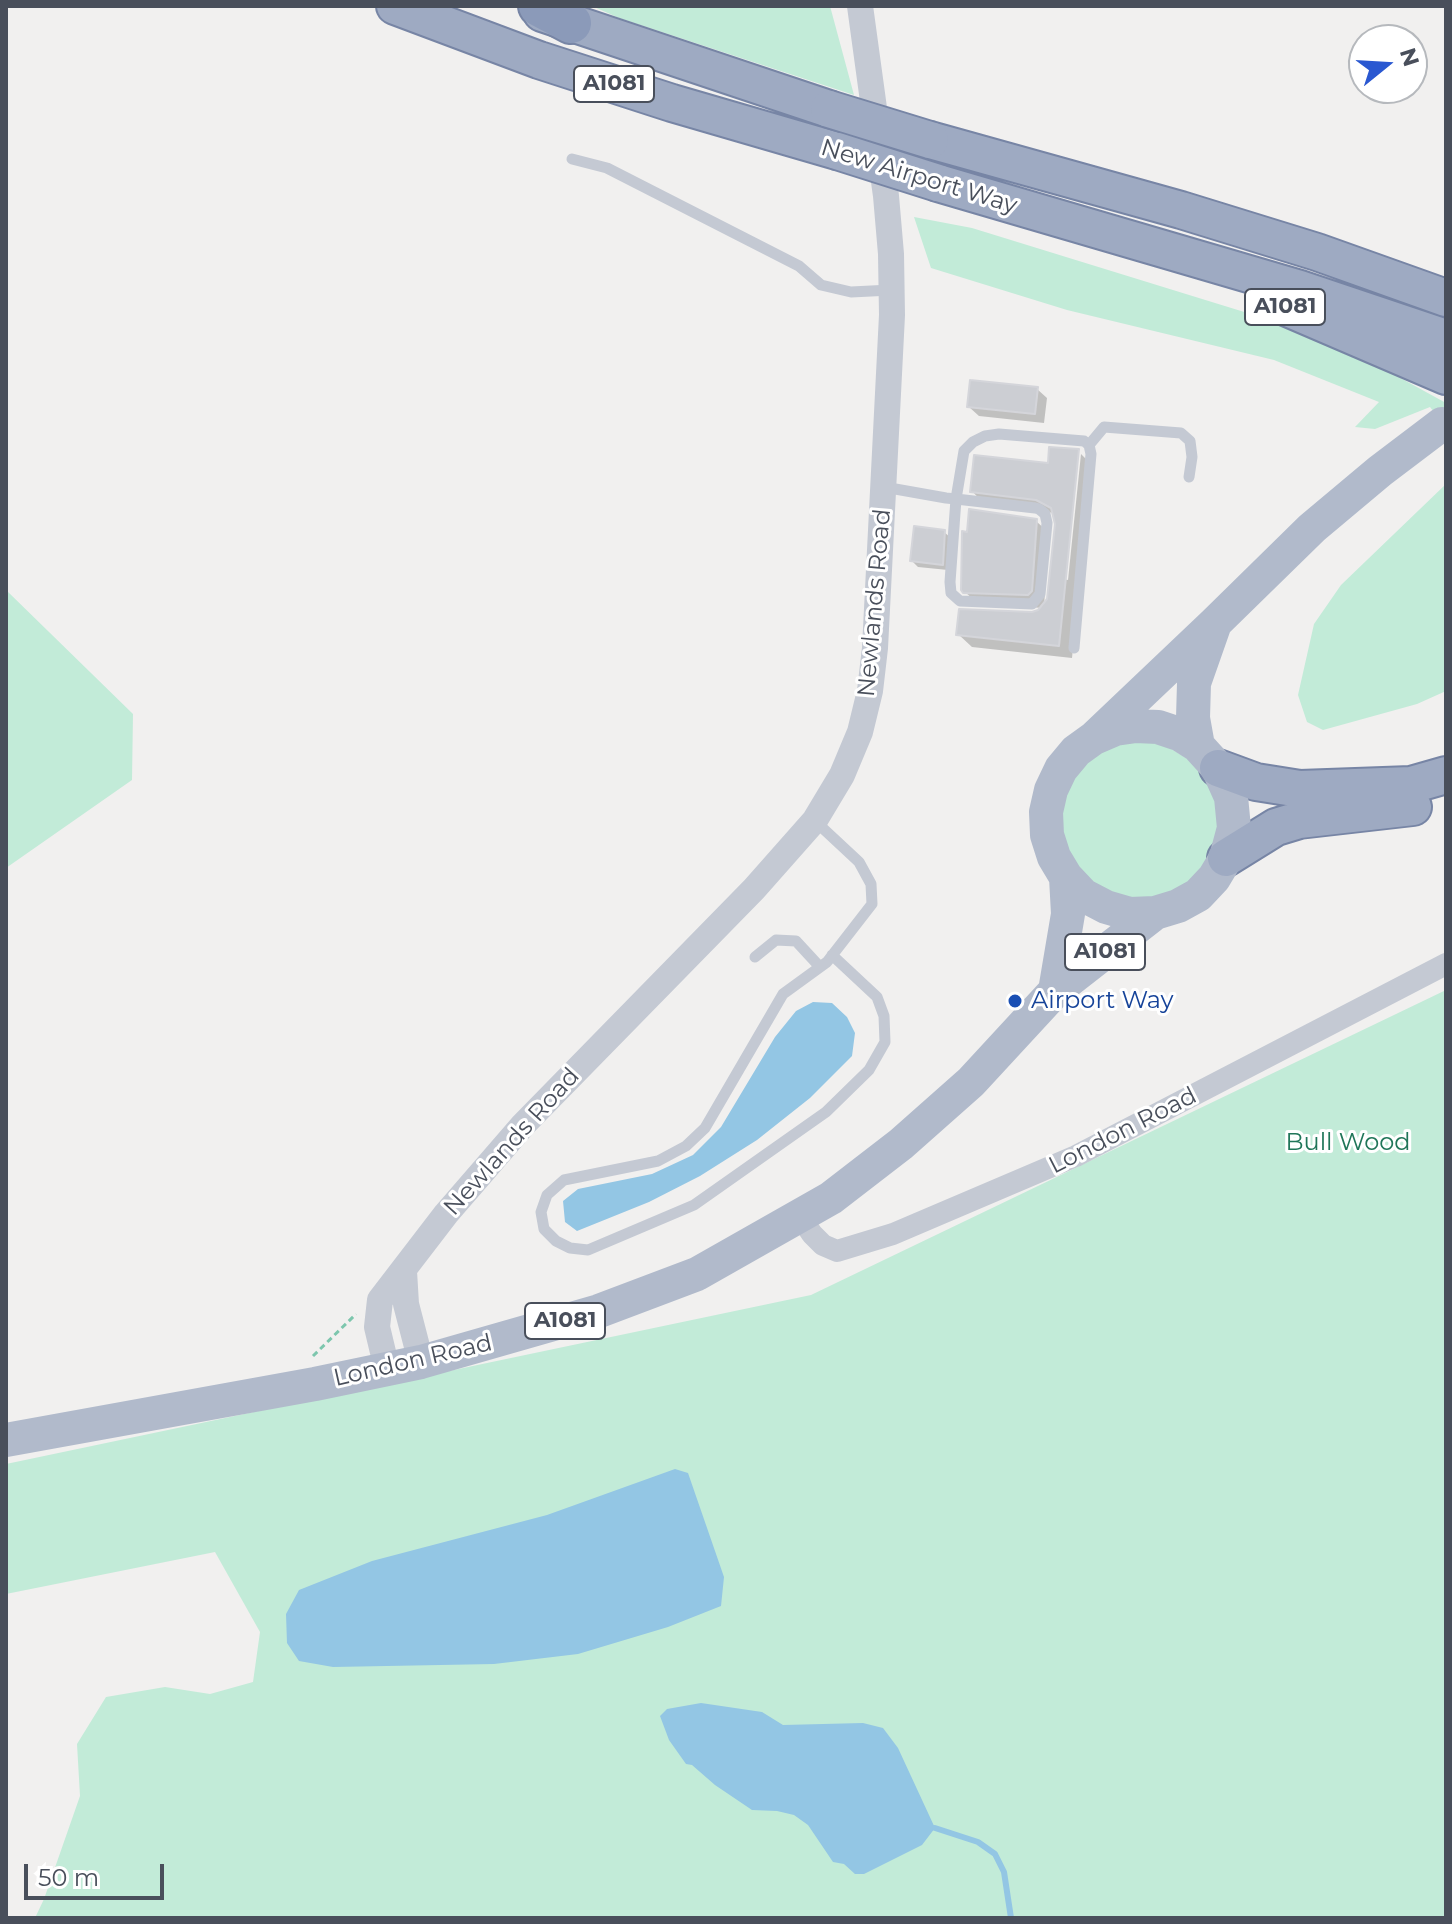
<!DOCTYPE html>
<html>
<head>
<meta charset="utf-8">
<style>
  body { margin:0 }
  #map { position:relative; width:1452px; height:1924px; overflow:hidden; background:#f1f0ef; font-family:Montserrat,sans-serif }
  canvas { display:block }
  .frame { position:absolute; inset:0; border:8px solid #494f5b; pointer-events:none }
  .north { position:absolute; left:1348px; top:24px; width:80px; height:80px; box-sizing:border-box; background:#fff; border:2px solid #b6b9bd; border-radius:50%; rotate:72deg; font-size:22px; font-weight:700; line-height:32px; text-align:center; color:#494f5b }
  .north::after { content:''; display:block; margin:auto; width:28px; height:36px; background:#2a58d1; clip-path:polygon(50% 0,100% 100%,50% 72%,0 100%) }
  .scale { position:absolute; left:24px; top:1864px; width:140px; height:36px; box-sizing:border-box; border:4px solid #494f5b; border-top:0; padding-left:10px; font-size:24px; line-height:28px; white-space:nowrap; color:#494f5b; -webkit-text-stroke:6px #fff; paint-order:stroke }
</style>
</head>
<body>
<div id="map">
<canvas width="1452" height="1924"></canvas>
<div class="frame"></div>
<div class="north">N</div>
<div class="scale">50 m</div>
</div>
<script>
const context = document.querySelector('canvas').getContext('2d');
context.lineJoin = 'round';
function fill(path, color) { context.fillStyle = color; context.fill(path, 'evenodd'); }
const poly = rows => new Path2D(rows.map(r => 'M' + r).join(''));
function strokePath(path, color, width, dash) { context.strokeStyle = color; context.lineWidth = width; context.lineCap = dash ? 'butt' : 'round'; context.setLineDash(dash || []); context.stroke(path); }
function drawText(font, color, halo, rows, align = 'center') {
  context.font = font + ' Montserrat,sans-serif'; context.lineWidth = 6; context.setLineDash([]); context.textBaseline = 'middle'; context.strokeStyle = halo; context.fillStyle = color; for (const [text, x, y, turn = 0] of rows) {
    context.save(); context.translate(x, y); context.rotate((+turn || 0) * Math.PI / 180); context.textAlign = isNaN(turn) ? turn : align; if (halo) context.strokeText(text, 0, 0); context.fillText(text, 0, 0); context.restore();
  }
}
const green = poly([
  [592,6,830,6,854,95,619,18],
  [914,217,972,228,1254,315,1353,352,1446,403,1446,428,1430,407,1375,429,1355,427,1379,402,1274,360,1067,310,931,268],
  [1446,484,1446,691,1417,704,1323,730,1307,722,1298,695,1314,624,1341,585],
  [6,590,133,714,132,780,6,868],
  [1157,740,1207,771,1224,828,1198,881,1143,903,1100,891,1070,858,1061,829,1064,799,1077,772,1099,751,1113,745],
  [1446,990,1446,1918,35,1918,44,1899,80,1796,77,1744,106,1697,165,1687,210,1694,253,1682,260,1632,215,1552,6,1594,6,1464,811,1295]
]);
const water = poly([
  [813,1002,832,1003,847,1017,855,1033,852,1056,810,1098,757,1140,700,1176,649,1202,577,1231,565,1222,563,1201,578,1189,652,1174,693,1155,721,1127,775,1037,796,1011],
  [675,1469,688,1473,724,1577,721,1606,668,1627,578,1654,494,1664,333,1667,299,1661,287,1643,286,1614,299,1590,372,1561,547,1515],
  [701,1703,762,1712,783,1725,863,1723,883,1728,898,1748,935,1828,922,1845,864,1874,855,1874,844,1864,833,1862,808,1825,794,1815,777,1811,752,1810,715,1785,692,1765,686,1764,669,1740,660,1716,667,1709]
]);
const shadow = poly([
  [1037,389,1047,398,1044,423,979,416,969,407],
  [1078,451,1064,579,1068,580,1081,454,1091,464,1072,658,972,647,958,634,1032,615,1046,608,979,605,963,590,1036,521,1050,534,1044,605,1050,596,1057,524,1055,513,985,505,972,491,1049,465],
  [944,532,951,538,948,570,918,567,912,561]
]);
const stream = poly([
  [935,1828,978,1842,995,1854,1004,1872,1011,1918]
]);
const building = poly([
  [970,380,1038,387,1035,414,967,407,970,380],
  [1049,447,1079,449,1059,646,956,635,959,609,1032,612,1038,610,1047,599,1055,524,1051,508,1036,500,970,492,974,455,1048,463,1049,447],
  [969,509,1037,519,1032,591,1028,595,963,593,961,590,962,531,967,532,969,509],
  [914,526,945,530,943,565,910,561,914,526]
]);
const path = poly([
  [313,1356,356,1314]
]);
const service = poly([
  [572,159,607,168,799,266,821,285,851,292,891,290],
  [1089,445,1104,427,1181,433,1190,441,1192,457,1189,477],
  [884,487,946,498,956,499,1035,508,1039,509,1045,514,1047,523,1040,594,1032,604,960,601,951,593,950,582,956,499,964,451,973,442,985,436,999,434,1084,441,1089,445,1091,454,1074,648],
  [815,821,859,862,871,884,872,904,827,962,783,994,705,1128,686,1146,658,1161,564,1180,547,1195,541,1212,544,1229,556,1241,570,1248,588,1250,694,1205,826,1112,869,1070,885,1042,884,1016,877,997,832,955],
  [755,957,776,940,796,941,820,967]
]);
const minor = poly([
  [800,1216,812,1234,823,1245,837,1251,893,1234,1076,1156,1446,964]
]);
const tertiary = poly([
  [404,1271,406,1304,421,1362],
  [387,1369,377,1327,380,1300,446,1214,523,1125,754,889,815,820,842,775,860,732,870,691,875,648,892,315,891,254,886,196,860,6]
]);
const primary = poly([
  [1094,738,1115,729,1136,726,1158,727,1179,734,1198,746,1218,768,1231,797,1234,828,1226,858,1214,878,1198,895,1178,906,1155,913,1130,914,1106,907,1083,895,1066,877,1054,857,1047,835,1046,812,1051,790,1061,769,1076,751,1094,738,1214,624,1312,528,1380,471,1442,424],
  [1198,746,1193,718,1194,683,1214,626],
  [1055,991,1068,914,1066,877],
  [6,1440,315,1384,421,1362,599,1311,697,1274,831,1198,901,1144,971,1082,1055,991,1155,913]
]);
const trunk = poly([
  [395,6,539,60,672,103,837,151],
  [542,13,829,109],
  [930,140,1181,210,1317,252,1446,298],
  [938,183,1300,289,1446,338],
  [1276,303,1446,376],
  [1218,768,1256,782,1300,789,1411,785,1446,775],
  [1226,858,1276,827,1299,820,1413,807]
]);
const motorway = poly([
  [539,6,571,23]
]);
const trunkBridge = poly([
  [829,109,930,140],
  [837,151,938,183]
]);
const markers = [
  [1015,1001,8,"#1a4fb4"]
];
const shields = [
  [614,84,80],
  [1285,307,80],
  [1105,952,80],
  [565,1321,80]
];
const shieldNames = [
  ["A1081",614,84],
  ["A1081",1285,307],
  ["A1081",1105,952],
  ["A1081",565,1321]
];
const streetNames = [
  ["New Airport Way",919,177,17],
  ["Newlands Road",875,603,-85],
  ["London Road",1123,1131,-27],
  ["Newlands Road",512,1142,-48],
  ["London Road",413,1361,-13]
];
const transitNames = [
  ["Airport Way",1031,1001]
];
const parkNames = [
  ["Bull Wood",1348,1143]
];
fill(green, '#c2ebd8');
fill(water, '#93c6e4');
fill(shadow, '#0003');
strokePath(stream, '#93c6e4', 6);
fill(building, '#ccced3');
strokePath(building, '#d4d5da', 2);
strokePath(trunk, '#7785a5', 40);
strokePath(motorway, '#7785a5', 44);
strokePath(path, '#7dc6ad', 3, [6, 4]);
strokePath(service, '#c4c9d3', 11);
strokePath(minor, '#c4c9d3', 22);
strokePath(tertiary, '#c4c9d3', 26);
strokePath(primary, '#b1bacb', 34);
strokePath(trunk, '#9eaac2', 36);
strokePath(motorway, '#8b9ab9', 40);
strokePath(trunkBridge, '#7785a5', 40, []);
strokePath(trunkBridge, '#9eaac2', 36);
for (const [x, y, r, color] of markers) { const dot = new Path2D(); dot.arc(x, y, r, 0, 2 * Math.PI); context.fillStyle = color; context.fill(dot); strokePath(dot, '#fff', 3); }
for (const [x, y, w] of shields) { const box = new Path2D(); box.roundRect(x - w / 2, y - 18, w, 36, 6); context.fillStyle = '#fff'; context.fill(box); strokePath(box, '#494f5b', 2); }
drawText('bold 22px', '#494f5b', null, shieldNames);
drawText('24px', '#494f5b', '#fff', streetNames);
drawText('24px', '#164399', '#fff', transitNames, 'left');
drawText('24px', '#207659', '#fff', parkNames);
</script>
</body>
</html>
